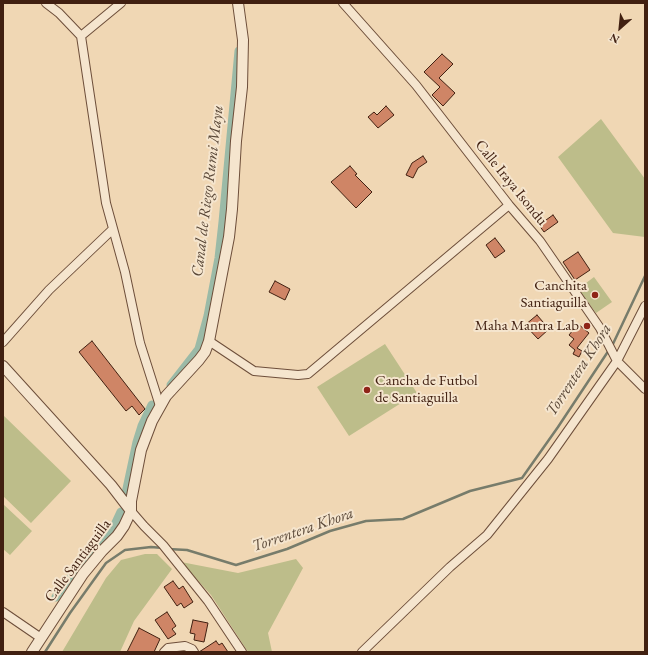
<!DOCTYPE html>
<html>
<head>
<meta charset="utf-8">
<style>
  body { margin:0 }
  #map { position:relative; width:648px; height:655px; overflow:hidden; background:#f0d7b4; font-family:"EB Garamond",serif }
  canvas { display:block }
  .frame { position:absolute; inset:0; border:4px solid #412011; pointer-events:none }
  .north { position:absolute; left:600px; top:8px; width:40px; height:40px; -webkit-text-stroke:3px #f5e5ce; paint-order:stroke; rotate:207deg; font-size:11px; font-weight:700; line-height:16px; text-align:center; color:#412011 }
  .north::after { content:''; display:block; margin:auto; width:14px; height:18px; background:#412011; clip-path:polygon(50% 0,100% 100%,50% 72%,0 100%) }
</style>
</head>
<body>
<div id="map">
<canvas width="648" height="655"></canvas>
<div class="frame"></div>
<div class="north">N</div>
</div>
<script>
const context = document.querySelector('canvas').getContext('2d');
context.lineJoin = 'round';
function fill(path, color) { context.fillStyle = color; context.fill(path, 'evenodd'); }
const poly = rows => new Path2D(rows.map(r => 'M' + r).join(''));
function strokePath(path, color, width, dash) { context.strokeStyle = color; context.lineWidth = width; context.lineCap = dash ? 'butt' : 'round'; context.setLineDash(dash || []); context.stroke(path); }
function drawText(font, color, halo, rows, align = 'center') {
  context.font = font + ' "EB Garamond",serif'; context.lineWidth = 4; context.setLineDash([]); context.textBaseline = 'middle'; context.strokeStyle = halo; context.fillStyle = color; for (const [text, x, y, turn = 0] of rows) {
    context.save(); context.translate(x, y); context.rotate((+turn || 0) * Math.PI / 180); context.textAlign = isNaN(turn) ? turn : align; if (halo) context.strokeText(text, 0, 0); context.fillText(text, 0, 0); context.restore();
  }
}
const green = poly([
  [601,119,645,179,645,237,613,233,558,157],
  [594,277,612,302,596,313,578,289],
  [385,344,417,393,349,436,317,387],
  [3,415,71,481,31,523,3,496],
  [3,504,32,531,10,555,3,549],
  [145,554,157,554,172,569,134,621,120,652,62,652,106,578,121,560],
  [296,559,303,568,268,633,272,652,248,652,211,595,181,562,238,573]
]);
const stream = poly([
  [612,346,645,276],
  [168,549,187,550,236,565,287,549,330,531,366,521,403,519,470,491,522,478,558,427,609,350],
  [45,652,70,613,106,563,125,550,151,547,163,548]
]);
const canal = poly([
  [171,385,199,349,208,316,219,258,223,222,239,51],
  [125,498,137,442,142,426,152,405],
  [56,597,88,555,114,527,121,512]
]);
const building = poly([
  [442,54,453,64,439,78,455,93,443,106,432,95,440,87,424,72,442,54],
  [386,106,394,115,378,128,368,117,374,112,377,115,386,106],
  [423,156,427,162,418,168,413,178,406,175,412,163,423,156],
  [350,166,357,174,355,175,372,192,356,208,331,182,350,166],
  [553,215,558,222,544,232,539,225,553,215],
  [495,238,505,251,495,258,486,245,495,238],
  [578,252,590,270,575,280,563,262,578,252],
  [275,281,290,289,285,300,269,292,275,281],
  [537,315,549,329,538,339,525,325,537,315],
  [578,324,589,333,577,348,582,351,579,357,573,354,575,350,569,345,574,339,569,335,578,324],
  [92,341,145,409,139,415,132,406,126,411,79,352,92,341],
  [173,581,179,589,183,586,193,602,184,608,181,603,177,606,164,587,173,581],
  [167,612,176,626,172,629,176,634,168,639,155,620,167,612],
  [193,620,208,623,204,642,194,640,195,634,190,633,193,620],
  [139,628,160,639,154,652,127,652,139,628],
  [216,641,219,645,222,643,228,652,199,652,216,641]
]);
const minor = poly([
  [46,3,59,13,81,36,106,203,125,272,140,343,160,406],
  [343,3,416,85,509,205,540,241,600,328,617,361,645,389],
  [81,36,121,3],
  [209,341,254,371,298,375,308,374,509,205],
  [3,342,49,290,113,229],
  [131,511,144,526,163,545,208,601,242,652],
  [3,612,41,638],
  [164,652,168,648,185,646,192,649,194,652],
  [362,652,450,567,487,535,548,459,617,361,645,306]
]);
const tertiary = poly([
  [3,366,111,485,131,511],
  [32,652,83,574,102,551,117,536,124,526,131,511,131,501,141,450,152,421,166,396,199,360,205,352,209,341,229,237,232,209,236,141,242,87,243,40,238,3]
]);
const markers = [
  [595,295,4,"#8f2418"],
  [587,326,4,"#8f2418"],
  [367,390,4,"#8f2418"]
];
const streetNames = [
  ["Calle Iraya Isondu",511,183,51],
  ["Calle Santiaguilla",78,561,-53]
];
const poiNames = [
  ["Canchita",587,286],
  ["Santiaguilla",587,303],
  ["Maha Mantra Lab",579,326],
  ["Cancha de Futbol",375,381,"left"],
  ["de Santiaguilla",375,398,"left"]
];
const waterNames = [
  ["Canal de Riego Rumi Mayu",208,191,-83],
  ["Torrentera Khora",579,370,-57],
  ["Torrentera Khora",303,530,-19]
];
fill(green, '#bdbd8a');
strokePath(stream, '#777c6b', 2.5);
strokePath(canal, '#9bbaa7', 9);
fill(building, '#cf8566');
strokePath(building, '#412011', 1);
strokePath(minor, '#6d4e3a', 10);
strokePath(tertiary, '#6d4e3a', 12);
strokePath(minor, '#f5e5ce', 8);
strokePath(tertiary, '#f5e5ce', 10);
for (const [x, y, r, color] of markers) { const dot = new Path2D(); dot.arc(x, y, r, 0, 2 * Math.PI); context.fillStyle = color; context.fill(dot); strokePath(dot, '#f5e5ce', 1.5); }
drawText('15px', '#412011', '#f5e5ce', streetNames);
drawText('15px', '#412011', '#f5e5ce', poiNames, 'right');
drawText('italic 16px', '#584636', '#f5e5ce', waterNames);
</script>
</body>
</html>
